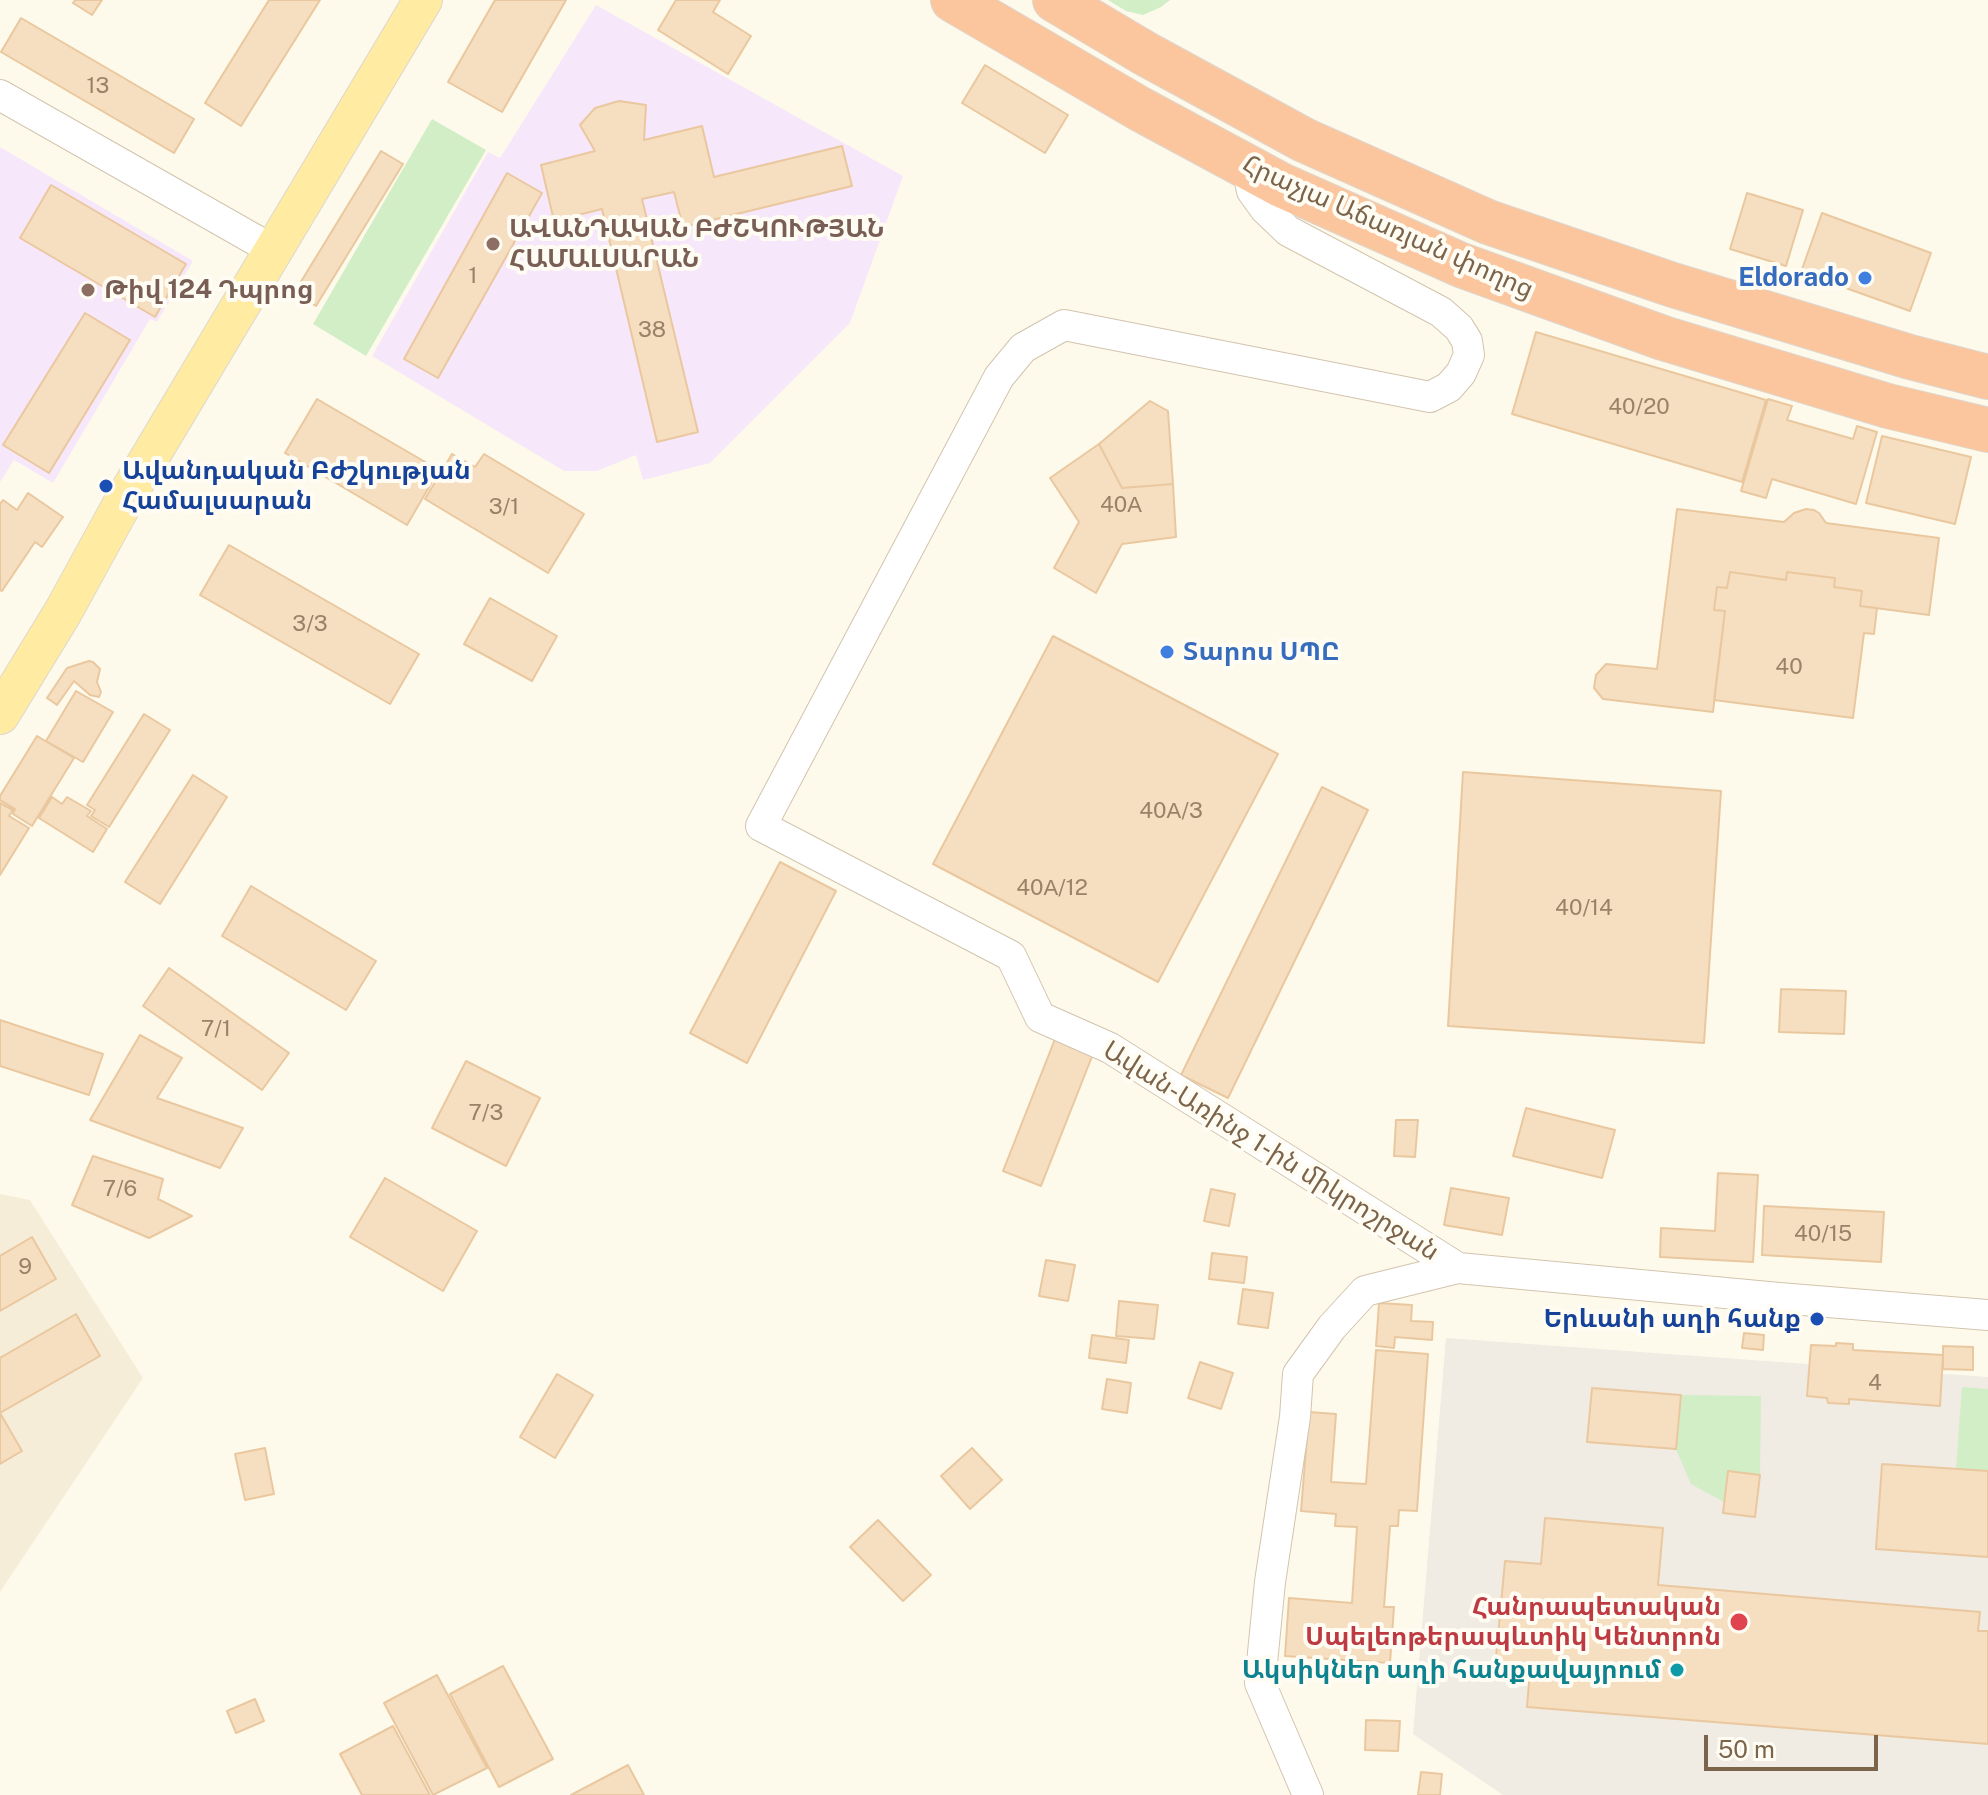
<!DOCTYPE html>
<html>
<head>
<meta charset="utf-8">
<style>
  body { margin:0 }
  #map { position:relative; width:1988px; height:1795px; overflow:hidden; background:#fefaeb; font-family:"Public Sans",sans-serif }
  canvas { display:block }
  .scale { position:absolute; left:1704px; top:1735px; width:174px; height:36px; box-sizing:border-box; border:4px solid #7c644b; border-top:0; padding-left:10px; font-size:24px; line-height:28px; white-space:nowrap; color:#7c644b; -webkit-text-stroke:6px #fffcf3; paint-order:stroke }
</style>
</head>
<body>
<div id="map">
<canvas width="1988" height="1795"></canvas>
<div class="scale">50 m</div>
</div>
<script>
const context = document.querySelector('canvas').getContext('2d');
context.lineJoin = 'round';
function fill(path, color) { context.fillStyle = color; context.fill(path, 'evenodd'); }
const poly = rows => new Path2D(rows.map(r => 'M' + r).join(''));
function strokePath(path, color, width, dash) { context.strokeStyle = color; context.lineWidth = width; context.lineCap = dash ? 'butt' : 'round'; context.setLineDash(dash || []); context.stroke(path); }
function drawText(font, color, halo, rows, align = 'center') {
  context.font = font + ' "Public Sans","Noto Sans Armenian",sans-serif'; context.lineWidth = 8; context.setLineDash([]); context.textBaseline = 'middle'; context.strokeStyle = halo; context.fillStyle = color; for (const [text, x, y, turn = 0] of rows) {
    context.save(); context.translate(x, y); context.rotate((+turn || 0) * Math.PI / 180); context.textAlign = isNaN(turn) ? turn : align; if (halo) context.strokeText(text, 0, 0); context.fillText(text, 0, 0); context.restore();
  }
}
const residential = poly([
  [0,1194,30,1200,143,1378,0,1592]
]);
const industrial = poly([
  [1446,1338,1988,1377,1988,1795,1503,1795,1413,1734]
]);
const education = poly([
  [596,5,903,176,850,323,710,463,643,480,636,455,597,471,564,471,372,356,488,152,500,158],
  [0,147,193,261,157,322,150,319,53,483,14,460,0,482]
]);
const green = poly([
  [1108,0,1170,0,1161,7,1143,15,1126,11],
  [432,119,486,150,366,356,313,324],
  [1962,1387,1988,1389,1988,1471,1956,1469],
  [1681,1395,1761,1396,1760,1475,1728,1471,1724,1502,1691,1484,1676,1449]
]);
const building = poly([
  [75,0,102,0,92,15,73,3,75,0],
  [269,0,320,0,241,126,205,103,269,0],
  [495,0,566,0,502,112,448,82,495,0],
  [676,0,720,0,713,12,751,36,728,74,658,30,676,0],
  [21,18,194,119,174,153,1,52,21,18],
  [985,65,1068,115,1045,153,962,103,985,65],
  [619,101,646,105,644,140,702,126,714,177,842,146,852,186,683,227,674,192,642,199,698,432,657,442,602,209,554,221,541,165,595,151,580,125,595,108,619,101],
  [381,151,403,164,316,306,294,293,381,151],
  [507,173,542,193,438,378,404,359,507,173],
  [51,185,186,264,155,317,20,238,51,185],
  [1747,193,1803,210,1786,266,1730,249,1747,193],
  [1822,213,1931,253,1910,311,1801,272,1822,213],
  [85,313,130,340,49,473,3,445,85,313],
  [1536,332,1766,400,1742,482,1512,414,1536,332],
  [317,399,439,470,407,525,285,453,317,399],
  [1768,399,1792,406,1787,420,1853,439,1857,426,1877,432,1856,504,1772,479,1766,498,1741,491,1768,399],
  [1150,401,1168,411,1173,484,1122,488,1099,444,1150,401],
  [1882,436,1971,457,1955,524,1866,503,1882,436],
  [1099,444,1122,488,1173,484,1176,537,1122,544,1096,593,1054,568,1079,522,1050,478,1099,444],
  [452,454,475,467,484,454,584,514,548,573,425,499,452,454],
  [28,493,63,517,42,547,35,542,2,591,0,590,0,504,3,500,17,510,28,493],
  [1677,509,1784,522,1794,513,1806,509,1814,510,1819,513,1826,523,1939,538,1929,615,1860,606,1862,591,1834,587,1835,578,1787,572,1786,580,1730,572,1727,588,1717,587,1714,610,1725,611,1713,712,1603,699,1594,688,1596,675,1606,664,1657,669,1677,509],
  [229,545,419,654,390,704,200,595,229,545],
  [1730,572,1786,580,1787,572,1835,578,1834,587,1862,591,1860,606,1877,608,1874,634,1864,633,1853,718,1714,700,1725,611,1714,610,1717,587,1727,588,1730,572],
  [490,598,557,636,532,681,464,644,490,598],
  [1053,636,1278,754,1158,982,933,864,1053,636],
  [89,661,93,662,100,669,97,682,101,692,99,697,90,695,74,681,57,705,47,698,67,668,89,661],
  [76,691,113,712,83,762,46,741,76,691],
  [144,714,170,730,109,827,91,816,95,810,87,805,144,714],
  [37,736,74,758,32,826,13,814,15,809,0,800,0,796,37,736],
  [1463,772,1721,791,1704,1043,1448,1026,1463,772],
  [193,775,227,797,160,904,125,882,193,775],
  [1322,787,1368,810,1228,1098,1181,1075,1322,787],
  [52,797,62,804,67,797,91,811,87,816,107,829,93,852,39,818,52,797],
  [0,803,13,810,9,816,29,828,0,875,0,803],
  [780,862,836,891,747,1063,690,1033,780,862],
  [251,886,376,961,346,1010,222,936,251,886],
  [169,968,289,1053,262,1090,143,1006,169,968],
  [1781,989,1846,991,1844,1034,1779,1032,1781,989],
  [0,1020,103,1054,89,1095,0,1066,0,1020],
  [140,1035,182,1058,157,1098,243,1128,220,1168,90,1120,140,1035],
  [1055,1039,1093,1054,1041,1186,1003,1171,1055,1039],
  [466,1061,540,1098,506,1166,432,1128,466,1061],
  [1526,1108,1615,1130,1602,1178,1513,1156,1526,1108],
  [1396,1120,1418,1120,1415,1157,1394,1156,1396,1120],
  [93,1156,163,1179,158,1199,192,1216,149,1238,72,1205,93,1156],
  [1718,1173,1758,1175,1753,1262,1660,1257,1661,1228,1715,1231,1718,1173],
  [385,1178,477,1231,443,1291,350,1237,385,1178],
  [1451,1188,1509,1198,1502,1235,1444,1225,1451,1188],
  [1211,1189,1235,1194,1229,1226,1204,1221,1211,1189],
  [1764,1206,1884,1212,1881,1262,1762,1255,1764,1206],
  [32,1237,56,1279,0,1311,0,1256,32,1237],
  [1212,1253,1247,1257,1244,1283,1209,1279,1212,1253],
  [1046,1260,1075,1265,1068,1301,1039,1296,1046,1260],
  [1243,1289,1273,1293,1268,1328,1238,1324,1243,1289],
  [1119,1301,1158,1305,1154,1339,1116,1336,1119,1301],
  [1379,1303,1412,1305,1411,1321,1433,1322,1432,1340,1395,1337,1394,1348,1376,1346,1379,1303],
  [76,1314,100,1356,0,1413,22,1451,0,1464,0,1358,76,1314],
  [1744,1333,1764,1335,1763,1350,1742,1348,1744,1333],
  [1092,1335,1129,1340,1126,1363,1089,1358,1092,1335],
  [1836,1343,1853,1344,1853,1350,1943,1355,1940,1406,1849,1399,1849,1404,1828,1403,1827,1398,1807,1396,1811,1345,1836,1346,1836,1343],
  [1943,1346,1973,1347,1973,1370,1943,1369,1943,1346],
  [1376,1350,1428,1354,1417,1511,1399,1510,1398,1526,1390,1526,1384,1607,1394,1607,1390,1663,1285,1656,1289,1598,1352,1603,1357,1527,1335,1526,1336,1514,1301,1511,1309,1412,1336,1414,1331,1482,1366,1484,1376,1350],
  [1200,1362,1233,1373,1221,1409,1188,1398,1200,1362],
  [557,1374,593,1395,555,1458,520,1437,557,1374],
  [1107,1379,1131,1383,1127,1413,1102,1409,1107,1379],
  [1592,1388,1681,1395,1676,1449,1587,1442,1592,1388],
  [265,1448,274,1494,245,1500,235,1454,265,1448],
  [972,1448,1002,1480,970,1509,941,1476,972,1448],
  [1882,1464,1988,1471,1988,1557,1876,1549,1882,1464],
  [1728,1471,1760,1475,1755,1517,1723,1513,1728,1471],
  [1545,1518,1663,1528,1658,1585,1980,1612,1978,1631,1988,1631,1988,1744,1527,1707,1530,1671,1495,1668,1505,1561,1541,1564,1545,1518],
  [878,1520,931,1575,903,1601,850,1547,878,1520],
  [503,1666,553,1759,499,1787,450,1694,503,1666],
  [437,1675,487,1768,433,1795,384,1703,437,1675],
  [255,1699,264,1721,236,1733,227,1711,255,1699],
  [1366,1720,1400,1721,1398,1751,1365,1750,1366,1720],
  [393,1726,430,1795,362,1795,340,1754,393,1726],
  [628,1765,644,1795,571,1795,628,1765],
  [1421,1772,1442,1774,1440,1795,1418,1795,1421,1772]
]);
const minor = poly([
  [0,95,273,250],
  [1247,166,1252,191,1265,209,1288,231,1441,312,1459,328,1467,341,1469,355,1461,373,1449,387,1430,397,1064,325,1023,348,999,377,761,826,1011,956,1040,1017,1110,1048,1458,1268,1365,1291,1332,1327,1298,1374,1295,1417,1270,1582,1260,1683,1308,1795],
  [1458,1268,1779,1298,1988,1315]
]);
const major = poly([
  [0,715,63,612,126,497,423,0]
]);
const highway = poly([
  [953,0,1140,109,1281,185,1461,265,1663,338,1888,406,1988,430],
  [1055,0,1146,54,1304,140,1488,222,1673,285,1910,357,1988,377]
]);
const markers = [
  [493,244,8,"#8d6e63"],
  [1865,278,8,"#3f7fe0"],
  [88,290,8,"#8d6e63"],
  [106,486,8,"#1a4fb4"],
  [1167,652,8,"#3f7fe0"],
  [1817,1319,8,"#1a4fb4"],
  [1739,1622,10,"#e0444e"],
  [1677,1670,8,"#0f9aa8"]
];
const numberNames = [
  ["13",98,86],
  ["1",473,276],
  ["38",652,330],
  ["40/20",1639,407],
  ["40А",1121,505],
  ["3/1",504,507],
  ["3/3",310,624],
  ["40",1789,667],
  ["40А/3",1171,811],
  ["40А/12",1052,888],
  ["40/14",1584,908],
  ["7/1",216,1029],
  ["7/3",486,1113],
  ["7/6",120,1189],
  ["40/15",1823,1234],
  ["9",25,1267],
  ["4",1875,1383]
];
const streetNames = [
  ["Հրաչյա Աճառյան փողոց",1388,227,24],
  ["Ավան-Առինջ 1-ին միկրոշրջան",1271,1151,32]
];
const educationNames = [
  ["ԱՎԱՆԴԱԿԱՆ ԲԺՇԿՈՒԹՅԱՆ",509,229],
  ["ՀԱՄԱԼՍԱՐԱՆ",509,259],
  ["Թիվ 124 Դպրոց",104,290]
];
const shopNames = [
  ["Eldorado",1849,278],
  ["Տարոս ՍՊԸ",1183,652,"left"]
];
const transitNames = [
  ["Ավանդական Բժշկության",122,471],
  ["Համալսարան",122,501],
  ["Երևանի աղի հանք",1801,1319,"right"]
];
const healthNames = [
  ["Հանրապետական",1721,1607],
  ["Սպելեոթերապևտիկ Կենտրոն",1721,1637]
];
const cultureNames = [
  ["Ակսիկներ աղի հանքավայրում",1661,1670]
];
fill(residential, '#f6edd9');
fill(industrial, '#f0ebe3');
fill(education, '#f7e7fb');
fill(green, '#d1eec7');
fill(building, '#f6dec0');
strokePath(building, '#eac89f', 2);
strokePath(minor, '#d2c4ae', 32);
strokePath(major, '#ddd7d0', 40);
strokePath(highway, '#ddd7d0', 46);
strokePath(minor, '#fff', 30);
strokePath(major, '#ffeba1', 38);
strokePath(highway, '#fbc69e', 44);
for (const [x, y, r, color] of markers) { const dot = new Path2D(); dot.arc(x, y, r, 0, 2 * Math.PI); context.fillStyle = color; context.fill(dot); strokePath(dot, '#fffcf3', 3); }
drawText('22px', '#9a8268', null, numberNames);
drawText('26px', '#7c644b', '#fffcf3', streetNames);
drawText('bold 26px', '#785e54', '#fffcf3', educationNames, 'left');
drawText('bold 26px', '#366cbe', '#fffcf3', shopNames, 'right');
drawText('bold 26px', '#164399', '#fffcf3', transitNames, 'left');
drawText('bold 26px', '#be3a42', '#fffcf3', healthNames, 'right');
drawText('bold 26px', '#0d838f', '#fffcf3', cultureNames, 'right');
</script>
</body>
</html>
